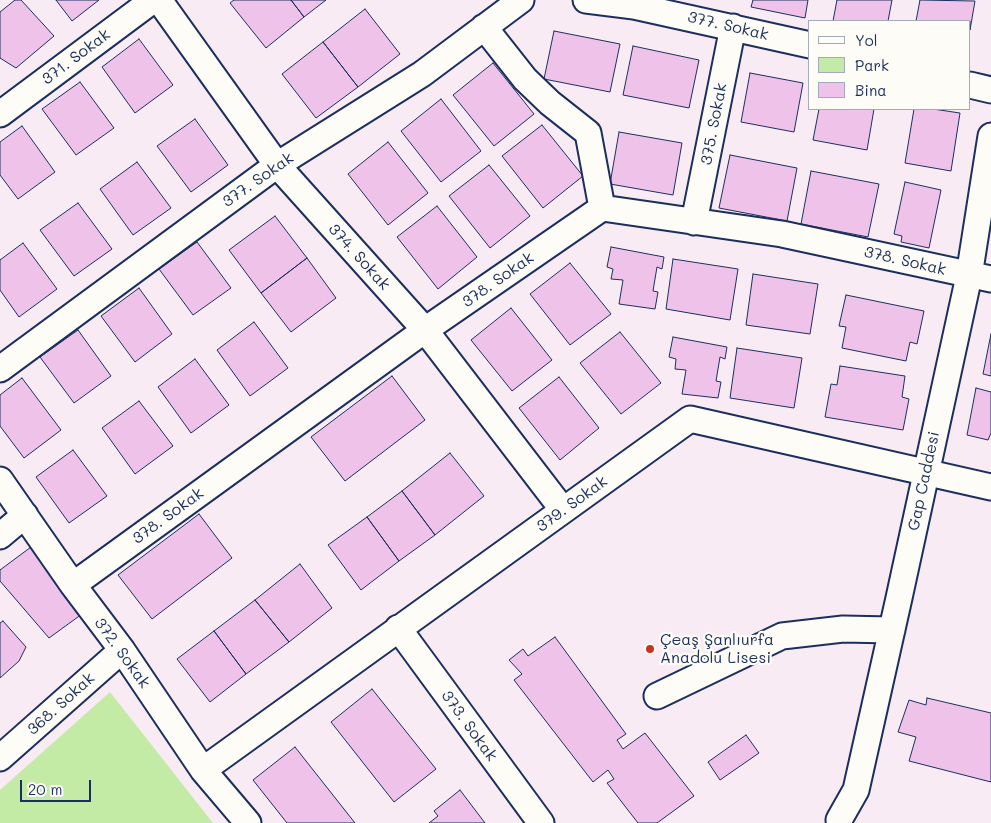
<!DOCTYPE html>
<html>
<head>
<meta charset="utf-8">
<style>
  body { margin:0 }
  #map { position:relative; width:991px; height:823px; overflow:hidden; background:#f9ebf3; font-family:Mali,sans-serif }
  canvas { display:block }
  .legend { position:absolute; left:808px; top:20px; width:162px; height:90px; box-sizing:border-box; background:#fdfcf7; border:1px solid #a3aaba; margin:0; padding:6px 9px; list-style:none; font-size:15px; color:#1b2f5e }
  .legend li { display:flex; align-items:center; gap:10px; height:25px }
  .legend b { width:25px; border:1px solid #a3aaba }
  .scale { position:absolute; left:20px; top:780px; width:71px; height:22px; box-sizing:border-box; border:2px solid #1b2f5e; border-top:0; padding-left:6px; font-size:15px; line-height:18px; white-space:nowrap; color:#1b2f5e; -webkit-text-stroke:4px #fdfcf7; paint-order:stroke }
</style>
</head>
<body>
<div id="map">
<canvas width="991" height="823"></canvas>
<ul class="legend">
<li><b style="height:6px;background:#fdfcf7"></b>Yol</li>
<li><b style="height:14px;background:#c4eba6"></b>Park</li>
<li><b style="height:14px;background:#efc3e9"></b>Bina</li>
</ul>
<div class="scale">20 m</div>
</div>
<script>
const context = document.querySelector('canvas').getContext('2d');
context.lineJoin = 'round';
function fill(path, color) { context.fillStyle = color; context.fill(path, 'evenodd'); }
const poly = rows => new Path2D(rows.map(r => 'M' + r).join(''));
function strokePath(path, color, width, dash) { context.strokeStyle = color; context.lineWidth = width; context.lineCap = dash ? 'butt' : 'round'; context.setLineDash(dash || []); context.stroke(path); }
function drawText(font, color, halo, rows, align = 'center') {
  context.font = font + ' Mali,sans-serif'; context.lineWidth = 4.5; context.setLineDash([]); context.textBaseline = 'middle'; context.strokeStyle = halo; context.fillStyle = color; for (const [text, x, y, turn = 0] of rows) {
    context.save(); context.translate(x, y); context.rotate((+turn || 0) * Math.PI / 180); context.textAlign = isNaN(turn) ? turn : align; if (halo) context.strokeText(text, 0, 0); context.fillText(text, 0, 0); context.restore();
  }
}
const green = poly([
  [110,692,213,823,0,823,0,790]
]);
const building = poly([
  [15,0,21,0,54,36,16,68,0,58,0,12,15,0],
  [56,0,99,0,72,21,56,0],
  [234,0,291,0,304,17,266,48,230,3,234,0],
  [291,0,326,0,304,17,291,0],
  [753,0,808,0,805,18,751,7,753,0],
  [837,0,892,0,888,21,833,21,837,0],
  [920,0,975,1,970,30,970,21,916,21,920,0],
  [365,9,400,54,358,87,323,42,365,9],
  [554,31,620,44,610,92,544,79,554,31],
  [139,39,173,85,135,113,102,67,139,39],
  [323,42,358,87,316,118,282,74,323,42],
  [633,46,699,60,689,108,623,95,633,46],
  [493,63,534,114,494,146,453,95,493,63],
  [750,73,803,83,794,132,741,122,750,73],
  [80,82,114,128,76,155,42,109,80,82],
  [441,99,481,151,441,182,401,131,441,99],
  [819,109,874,109,867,150,813,140,819,109],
  [914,109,933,109,960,113,951,171,905,163,914,109],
  [195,119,228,165,191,192,157,146,195,119],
  [542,125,583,176,543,208,502,156,542,125],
  [22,126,55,172,18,199,0,175,0,142,22,126],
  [619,132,682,143,673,195,610,184,619,132],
  [388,142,428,193,388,225,348,174,388,142],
  [730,155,797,168,787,221,719,208,730,155],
  [137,162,171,208,133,235,100,189,137,162],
  [489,165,530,216,490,248,449,196,489,165],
  [811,171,879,184,868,237,801,224,811,171],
  [905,182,941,190,929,248,901,242,902,236,894,234,905,182],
  [78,203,112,249,74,276,40,230,78,203],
  [437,206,477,257,438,289,397,237,437,206],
  [275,216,307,258,261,293,229,250,275,216],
  [197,242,231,288,193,315,159,269,197,242],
  [23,243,57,289,19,317,0,290,0,260,23,243],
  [611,247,664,257,662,269,657,267,653,291,658,292,655,309,619,304,623,280,611,279,613,269,607,267,611,247],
  [307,258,336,298,291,332,261,293,307,258],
  [673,259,738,269,730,320,666,309,673,259],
  [570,263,611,314,570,345,530,294,570,263],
  [753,274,818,284,810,334,746,325,753,274],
  [139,288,172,334,135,362,101,316,139,288],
  [846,295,924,311,917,344,910,342,906,361,842,348,846,327,839,326,846,295],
  [511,308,552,360,512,391,471,340,511,308],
  [254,322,288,368,250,396,217,350,254,322],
  [78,330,111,376,74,403,40,357,78,330],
  [620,332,661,383,621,414,580,363,620,332],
  [991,334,991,376,983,374,991,334],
  [673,337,727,347,725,359,720,357,716,381,721,382,718,398,682,394,686,370,675,369,676,359,669,357,673,337],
  [737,348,802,358,794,408,730,398,737,348],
  [195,359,229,405,191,433,158,387,195,359],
  [840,366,905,376,902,397,909,399,903,430,825,417,831,384,837,385,840,366],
  [392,376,425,420,345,481,311,437,392,376],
  [559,377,599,428,560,460,519,408,559,377],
  [22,378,61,430,24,458,0,426,0,395,22,378],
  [976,388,991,392,991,433,988,440,967,435,976,388],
  [139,401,173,446,135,474,102,428,139,401],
  [73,450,107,496,69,523,36,477,73,450],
  [450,453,484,496,435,535,402,491,450,453],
  [402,491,435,535,399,561,367,517,402,491],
  [199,514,232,558,152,619,118,575,199,514],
  [367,517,399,561,361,590,328,545,367,517],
  [31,547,82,614,49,638,0,581,0,570,31,547],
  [300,564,332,608,289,642,255,600,300,564],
  [255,600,289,642,246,674,214,631,255,600],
  [3,621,26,647,19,661,0,678,0,623,3,621],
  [214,631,246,674,210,702,177,659,214,631],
  [555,637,626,734,617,740,623,749,645,733,694,796,657,823,638,823,607,783,614,779,608,770,593,782,514,680,522,674,509,660,523,649,528,656,555,637],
  [372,689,436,769,394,802,331,722,372,689],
  [927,698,991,713,991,782,909,761,916,737,898,732,909,700,926,705,927,698],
  [746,735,759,753,720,780,708,762,746,735],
  [295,747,355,823,287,823,253,780,295,747],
  [460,790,485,823,429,823,438,816,434,811,460,790]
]);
const minor = poly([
  [159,0,277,165,425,330,563,510],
  [586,0,634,6,810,45],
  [484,27,525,79,550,103,588,133,602,208],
  [970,85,991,90],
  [0,114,153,0],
  [694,222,733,27],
  [0,369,277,165,422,74,521,0],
  [0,480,73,585,122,650,203,770,248,823],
  [0,536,25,515],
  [73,585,425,330,602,208,782,234,991,279],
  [398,628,541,823],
  [657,696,782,636,843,629,892,630],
  [0,758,122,650],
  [203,770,690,419,991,487],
  [839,820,856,790,899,598,969,276,991,136]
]);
const markers = [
  [650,649,5,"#c8321e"]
];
const streetNames = [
  ["377. Sokak",728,26,13],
  ["371. Sokak",76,57,-37],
  ["375. Sokak",714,124,-79],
  ["377. Sokak",258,180,-35],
  ["374. Sokak",359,257,48],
  ["378. Sokak",905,261,13],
  ["378. Sokak",498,280,-35],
  ["Gap Caddesi",924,481,-78],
  ["379. Sokak",572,504,-36],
  ["378. Sokak",168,516,-36],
  ["372. Sokak",122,653,54],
  ["368. Sokak",61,704,-42],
  ["373. Sokak",469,726,54]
];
const poiNames = [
  ["Çeaş Şanlıurfa",660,640],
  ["Anadolu Lisesi",660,658]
];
fill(green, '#c4eba6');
fill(building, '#efc3e9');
strokePath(building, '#1b2f5e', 1);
strokePath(minor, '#1b2f5e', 29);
strokePath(minor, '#fdfcf7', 25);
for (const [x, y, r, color] of markers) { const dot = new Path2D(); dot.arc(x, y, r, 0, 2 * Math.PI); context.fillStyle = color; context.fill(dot); strokePath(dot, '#fdfcf7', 2); }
drawText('16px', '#1b2f5e', '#fdfcf7', streetNames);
drawText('16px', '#1b2f5e', '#fdfcf7', poiNames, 'left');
</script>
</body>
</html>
